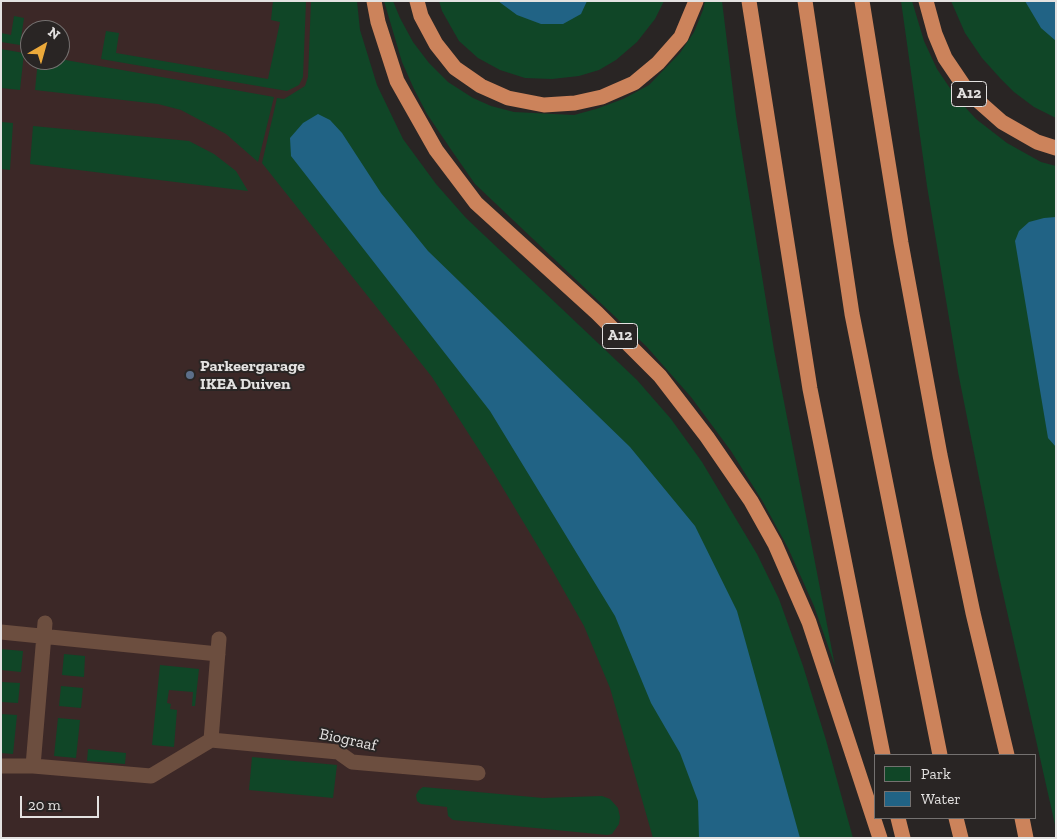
<!DOCTYPE html>
<html>
<head>
<meta charset="utf-8">
<style>
  body { margin:0 }
  #map { position:relative; width:1057px; height:839px; overflow:hidden; background:#292524; font-family:"Zilla Slab",serif }
  canvas { display:block }
  .frame { position:absolute; inset:0; border:2px solid #e4e2e1; pointer-events:none }
  .legend { position:absolute; left:874px; top:754px; width:162px; height:65px; box-sizing:border-box; background:#292524; border:1px solid #747170; margin:0; padding:6px 9px; list-style:none; font-size:15px; color:#e4e2e1 }
  .legend li { display:flex; align-items:center; gap:10px; height:25px }
  .legend b { width:25px; border:1px solid #747170 }
  .north { position:absolute; left:20px; top:20px; width:50px; height:50px; box-sizing:border-box; background:#292524; border:1px solid #747170; border-radius:50%; rotate:38deg; font-size:14px; font-weight:700; line-height:20px; text-align:center; color:#e4e2e1 }
  .north::after { content:''; display:block; margin:auto; width:18px; height:22px; background:#eca93a; clip-path:polygon(50% 0,100% 100%,50% 72%,0 100%) }
  .scale { position:absolute; left:20px; top:796px; width:79px; height:22px; box-sizing:border-box; border:2px solid #e4e2e1; border-top:0; padding-left:6px; font-size:15px; line-height:18px; white-space:nowrap; color:#e4e2e1; -webkit-text-stroke:4px #292524; paint-order:stroke }
</style>
</head>
<body>
<div id="map">
<canvas width="1057" height="839"></canvas>
<div class="frame"></div>
<ul class="legend">
<li><b style="height:14px;background:#104627"></b>Park</li>
<li><b style="height:14px;background:#216385"></b>Water</li>
</ul>
<div class="north">N</div>
<div class="scale">20 m</div>
</div>
<script>
const context = document.querySelector('canvas').getContext('2d');
context.lineJoin = 'round';
function fill(path, color) { context.fillStyle = color; context.fill(path, 'evenodd'); }
const poly = rows => new Path2D(rows.map(r => 'M' + r).join(''));
function strokePath(path, color, width, dash) { context.strokeStyle = color; context.lineWidth = width; context.lineCap = dash ? 'butt' : 'round'; context.setLineDash(dash || []); context.stroke(path); }
function drawText(font, color, halo, rows, align = 'center') {
  context.font = font + ' "Zilla Slab",serif'; context.lineWidth = 4; context.setLineDash([]); context.textBaseline = 'middle'; context.strokeStyle = halo; context.fillStyle = color; for (const [text, x, y, turn = 0] of rows) {
    context.save(); context.translate(x, y); context.rotate((+turn || 0) * Math.PI / 180); context.textAlign = isNaN(turn) ? turn : align; if (halo) context.strokeText(text, 0, 0); context.fillText(text, 0, 0); context.restore();
  }
}
const industrial = poly([
  [1,1,323,1,748,838,1,838],
  [30,30,60,30,60,60,30,60]
]);
const green = poly([
  [273,1,306,1,303,77,299,85,287,91,101,59,106,31,119,33,116,53,268,79,280,22,271,20],
  [311,1,357,1,360,30,377,85,403,139,436,184,466,218,637,380,671,419,702,462,757,554,779,599,803,666,826,740,853,838,653,838,610,688,584,626,551,568,492,470,432,377,262,163,277,98,284,99,305,86,308,77],
  [384,1,393,1,400,18,413,42,429,63,448,82,473,98,491,106,514,112,574,115,596,109,623,99,649,85,680,53,694,32,703,10,705,1,722,1,736,116,774,350,835,666,814,606,788,548,763,502,731,451,691,397,646,346,475,184,452,151,427,114,414,89,402,62],
  [439,1,664,1,655,19,637,42,616,60,599,70,579,76,552,79,525,78,500,70,478,58,459,41,442,11],
  [901,1,912,1,924,41,937,69,956,97,976,119,1007,143,1041,162,1056,166,1056,829,995,558,958,372,927,186],
  [951,1,1056,1,1056,118,1034,107,1014,92,1000,78,982,58,965,33],
  [14,16,24,18,20,45,1,42,1,33,11,35],
  [1,49,24,53,20,90,1,88],
  [60,59,274,97,258,162,226,134,181,110,158,104,35,90,38,60],
  [1,122,13,123,10,170,1,169],
  [33,126,189,141,214,154,236,171,248,191,30,164],
  [1,649,23,651,21,672,1,670],
  [64,654,85,656,84,677,62,675],
  [160,665,199,669,195,706,192,706,193,692,169,690,167,703,171,704,170,709,177,710,174,747,152,745],
  [1,682,20,683,18,703,1,702],
  [61,686,83,688,81,708,59,706],
  [1,714,17,715,13,754,1,753],
  [58,718,80,720,76,758,54,756],
  [88,749,126,753,125,764,87,761],
  [252,757,337,765,333,798,249,790],
  [423,787,543,798,602,796,610,799,618,808,620,817,619,824,612,834,607,835,453,820,448,816,447,807,421,804,417,801,416,795,419,790]
]);
const water = poly([
  [498,1,587,1,581,14,563,24,541,24,517,15],
  [1025,1,1056,1,1056,41,1041,28],
  [318,114,330,120,342,133,381,193,428,251,630,447,695,526,737,611,800,838,699,838,698,801,680,753,651,703,615,616,490,411,291,156,290,138,303,123],
  [1056,217,1056,447,1048,438,1015,241,1019,231,1029,222,1044,218]
]);
const pedestrian = poly([
  [1,632,218,654],
  [211,740,219,639],
  [1,766,33,766,151,776,211,740,338,752,352,762,478,773],
  [33,766,45,623]
]);
const motorway = poly([
  [374,1,378,22,397,81,436,150,476,203,597,313,660,376,707,437,751,501,775,544,809,622,880,838],
  [417,1,421,16,436,44,455,68,481,86,508,98,544,105,575,103,602,97,634,83,658,63,681,37,696,1],
  [749,1,810,389,883,755],
  [805,1,852,314,940,755],
  [862,1,901,243,940,455,973,613,1007,755],
  [926,1,935,34,945,58,968,92,1002,122,1037,142,1056,148],
  [898,818,903,838],
  [956,818,961,838],
  [1022,818,1026,838]
]);
const markers = [
  [190,375,5,"#5c6f8a"]
];
const shields = [
  [969,94,35],
  [620,336,35]
];
const shieldNames = [
  ["A12",969,94],
  ["A12",620,336]
];
const poiNames = [
  ["Parkeergarage",200,366],
  ["IKEA Duiven",200,384]
];
const streetNames = [
  ["Biograaf",348,740,12]
];
fill(industrial, '#3c2827');
fill(green, '#104627');
fill(water, '#216385');
strokePath(pedestrian, '#6c4e3f', 15);
strokePath(motorway, '#cc835b', 15);
for (const [x, y, r, color] of markers) { const dot = new Path2D(); dot.arc(x, y, r, 0, 2 * Math.PI); context.fillStyle = color; context.fill(dot); strokePath(dot, '#292524', 2); }
for (const [x, y, w] of shields) { const box = new Path2D(); box.roundRect(x - w / 2, y - 12.5, w, 25, 4); context.fillStyle = '#292524'; context.fill(box); strokePath(box, '#e4e2e1', 1); }
drawText('bold 15px', '#e4e2e1', null, shieldNames);
drawText('bold 16px', '#e4e2e1', '#292524', poiNames, 'left');
drawText('16px', '#e4e2e1', '#292524', streetNames);
</script>
</body>
</html>
